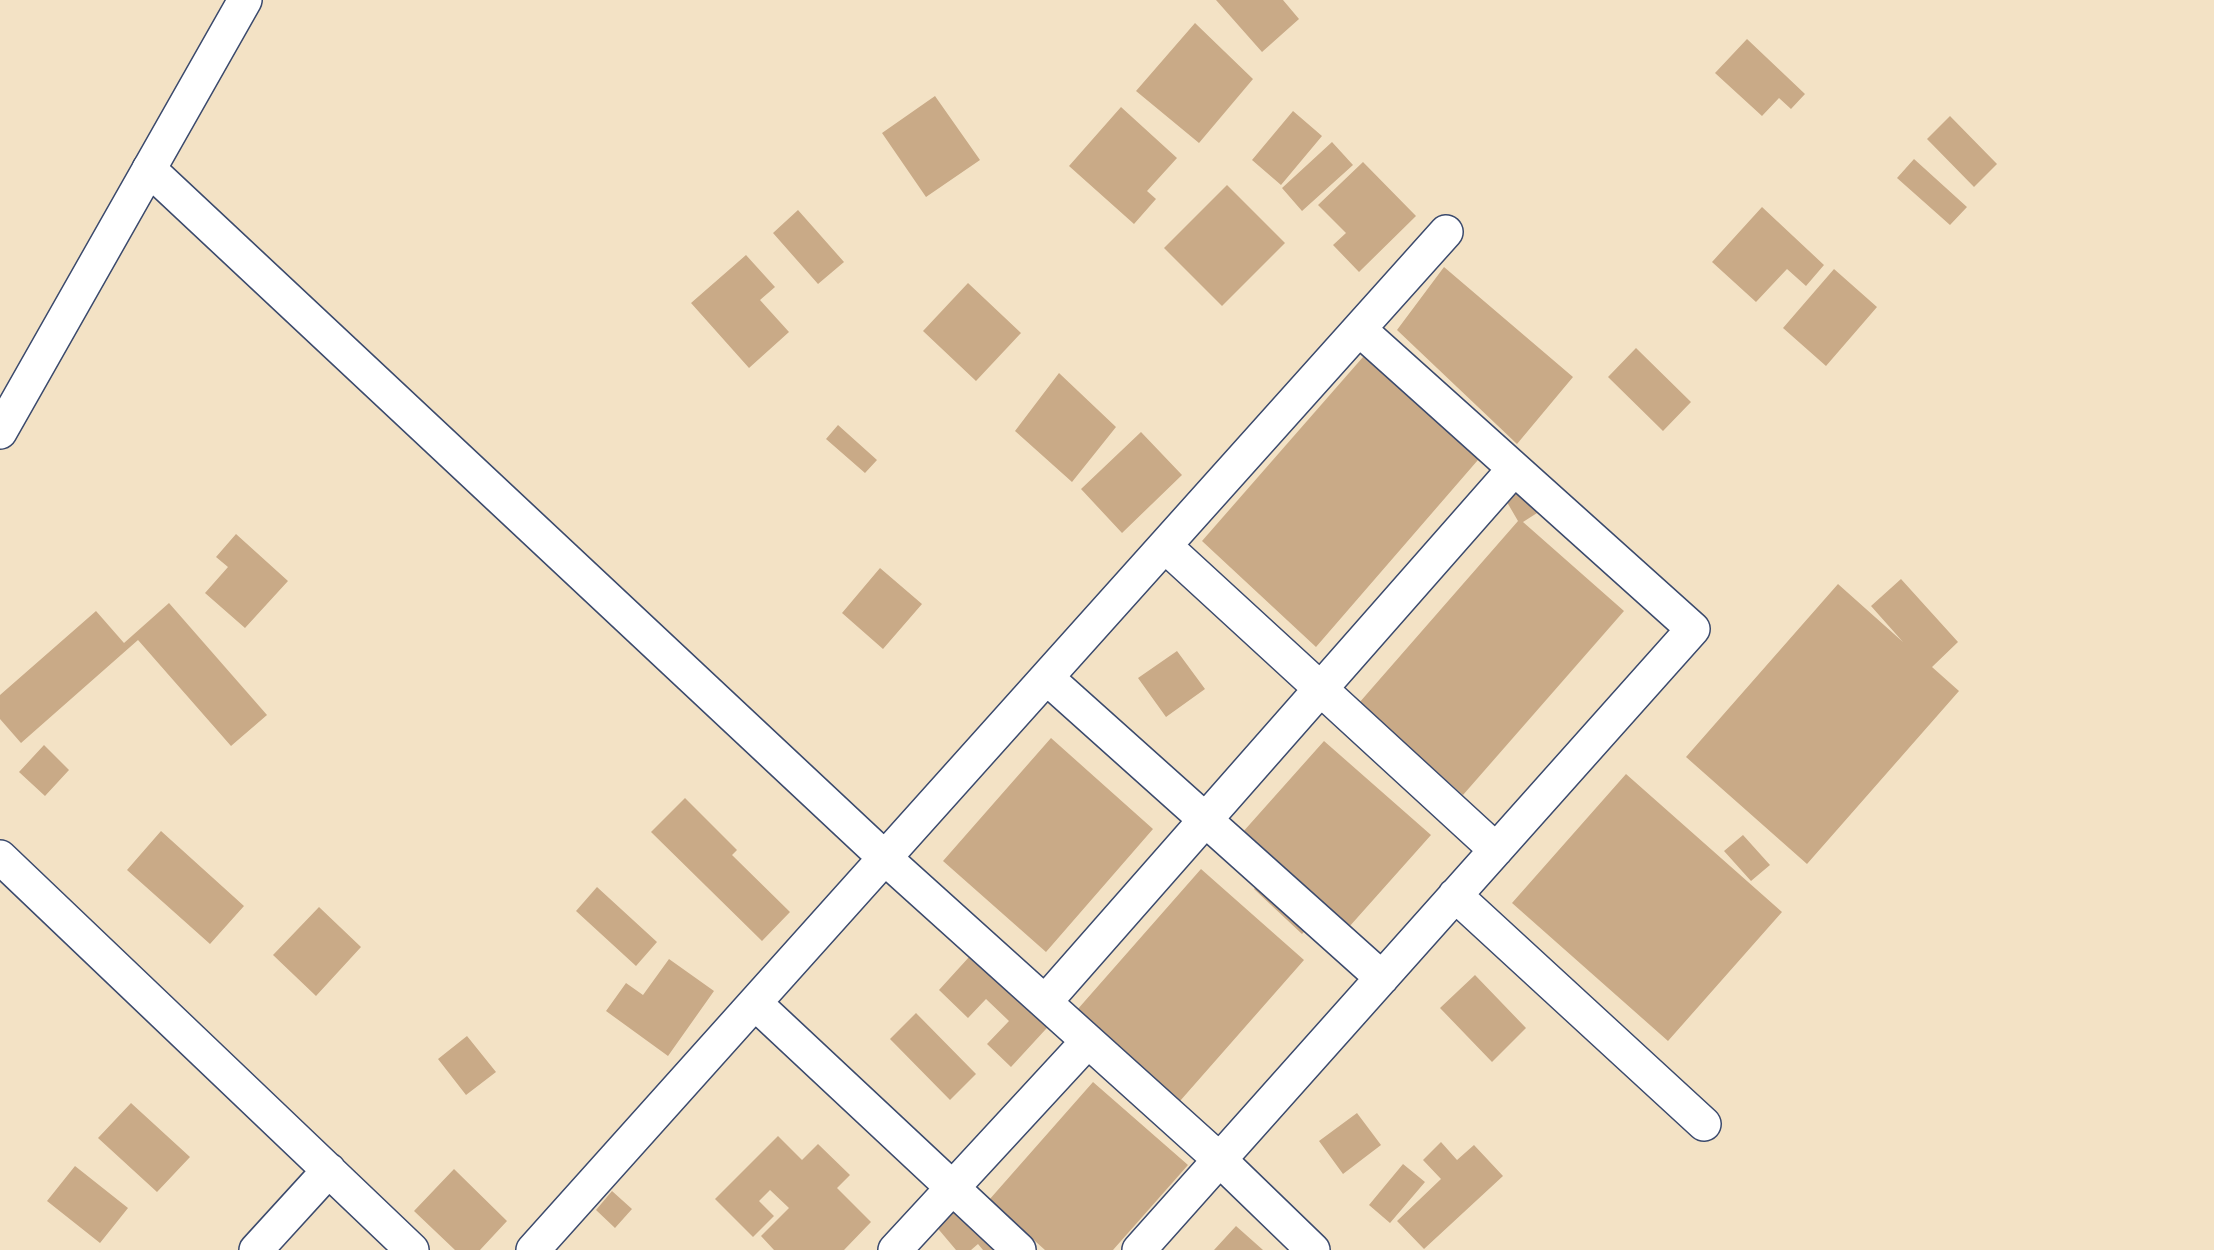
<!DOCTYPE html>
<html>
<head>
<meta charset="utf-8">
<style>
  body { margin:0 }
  canvas { display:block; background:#f3e2c5 }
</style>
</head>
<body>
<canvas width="2214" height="1250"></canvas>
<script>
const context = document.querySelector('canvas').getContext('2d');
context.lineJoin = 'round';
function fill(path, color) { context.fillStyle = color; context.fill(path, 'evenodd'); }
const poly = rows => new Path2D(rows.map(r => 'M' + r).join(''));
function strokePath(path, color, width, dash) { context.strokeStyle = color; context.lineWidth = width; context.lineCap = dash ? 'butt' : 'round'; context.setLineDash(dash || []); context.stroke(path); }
const building = poly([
  [1216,0,1283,0,1299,19,1262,52],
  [1195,23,1253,79,1199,143,1136,91],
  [1747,39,1805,94,1791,109,1779,98,1762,116,1715,73],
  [935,96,980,160,926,197,882,133],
  [1121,107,1177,158,1147,191,1156,199,1134,224,1069,166],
  [1293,111,1322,136,1281,185,1252,160],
  [1950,116,1997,164,1974,187,1927,139],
  [1332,142,1353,165,1302,211,1282,188],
  [1914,159,1967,207,1950,225,1897,178],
  [1363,162,1416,216,1359,272,1333,245,1346,233,1318,205],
  [1227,185,1285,243,1222,306,1164,248],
  [1762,207,1824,265,1806,286,1787,269,1756,302,1712,262],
  [798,210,844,262,818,284,773,233],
  [746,255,775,287,760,300,789,332,749,368,691,303],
  [1444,267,1573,377,1517,444,1397,330],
  [1834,269,1877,307,1826,366,1783,328],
  [968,283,1021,333,976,381,923,331],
  [1636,348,1691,402,1663,431,1608,377],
  [1370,349,1484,453,1316,647,1202,541],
  [1059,373,1116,427,1072,482,1015,431],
  [838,425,877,460,865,473,826,439],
  [1141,432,1182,475,1122,533,1081,489],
  [1533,480,1548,506,1523,522,1624,611,1463,795,1359,703,1518,521,1504,497],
  [236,534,288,581,245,628,205,593,228,567,216,557],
  [880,568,922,604,883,649,842,613],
  [1901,579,1958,642,1932,667,1959,691,1807,864,1686,757,1838,584,1903,642,1871,606],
  [169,603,267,715,231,746,138,640,21,743,0,719,0,695,96,611,124,643],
  [1177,651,1205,689,1166,717,1138,678],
  [1051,738,1153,829,1046,952,943,861],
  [1324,741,1431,835,1349,927,1242,833],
  [44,745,69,770,45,796,19,772],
  [1626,774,1782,912,1668,1041,1512,903],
  [685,798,737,850,732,855,790,912,762,941,651,832],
  [161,831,244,906,210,944,127,870],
  [1743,835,1770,865,1751,881,1724,851],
  [1201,869,1304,960,1180,1101,1077,1010],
  [1266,876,1314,921,1302,934,1254,889],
  [597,887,657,942,636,966,576,911],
  [319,907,361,947,316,996,273,955],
  [980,945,1057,1017,1011,1067,987,1044,1009,1021,986,999,968,1018,939,990],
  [669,959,714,991,668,1056,606,1011,626,983,643,995],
  [1475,975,1526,1028,1492,1062,1440,1008],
  [916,1013,976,1074,950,1100,890,1039],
  [467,1036,496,1072,466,1095,438,1059],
  [1093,1082,1188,1165,1113,1250,1045,1250,989,1200],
  [131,1103,190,1157,157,1192,98,1138],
  [1357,1113,1381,1145,1343,1174,1319,1141],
  [778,1136,802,1160,818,1144,850,1175,837,1188,871,1222,844,1250,774,1250,761,1236,789,1208,770,1190,759,1201,774,1216,753,1237,715,1199],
  [1441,1142,1457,1160,1474,1145,1503,1176,1424,1249,1397,1221,1441,1179,1423,1160],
  [1403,1164,1425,1182,1390,1223,1369,1205],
  [75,1166,128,1208,100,1243,47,1201],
  [454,1169,507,1221,480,1250,455,1250,414,1211],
  [965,1187,1008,1236,992,1250,983,1250,978,1244,971,1250,956,1250,929,1218],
  [612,1191,632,1209,615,1228,596,1210],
  [1236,1226,1263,1250,1214,1250]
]);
const minor = poly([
  [149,169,886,859,1220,1160,1313,1250],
  [1165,546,1496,850],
  [1047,678,1382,978],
  [0,857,412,1250],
  [1455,895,1704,1124],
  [1045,1002,1514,469],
  [756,1004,1019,1250],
  [256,1250,329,1170],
  [533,1250,1446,232],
  [895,1250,1088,1041],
  [1139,1250,1693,629,1359,329]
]);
const tertiary = poly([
  [0,432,245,0]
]);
fill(building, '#c9aa87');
strokePath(minor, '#3b4a6d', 36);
strokePath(tertiary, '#3b4a6d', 36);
strokePath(minor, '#fff', 33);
strokePath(tertiary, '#fff', 33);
</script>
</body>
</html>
